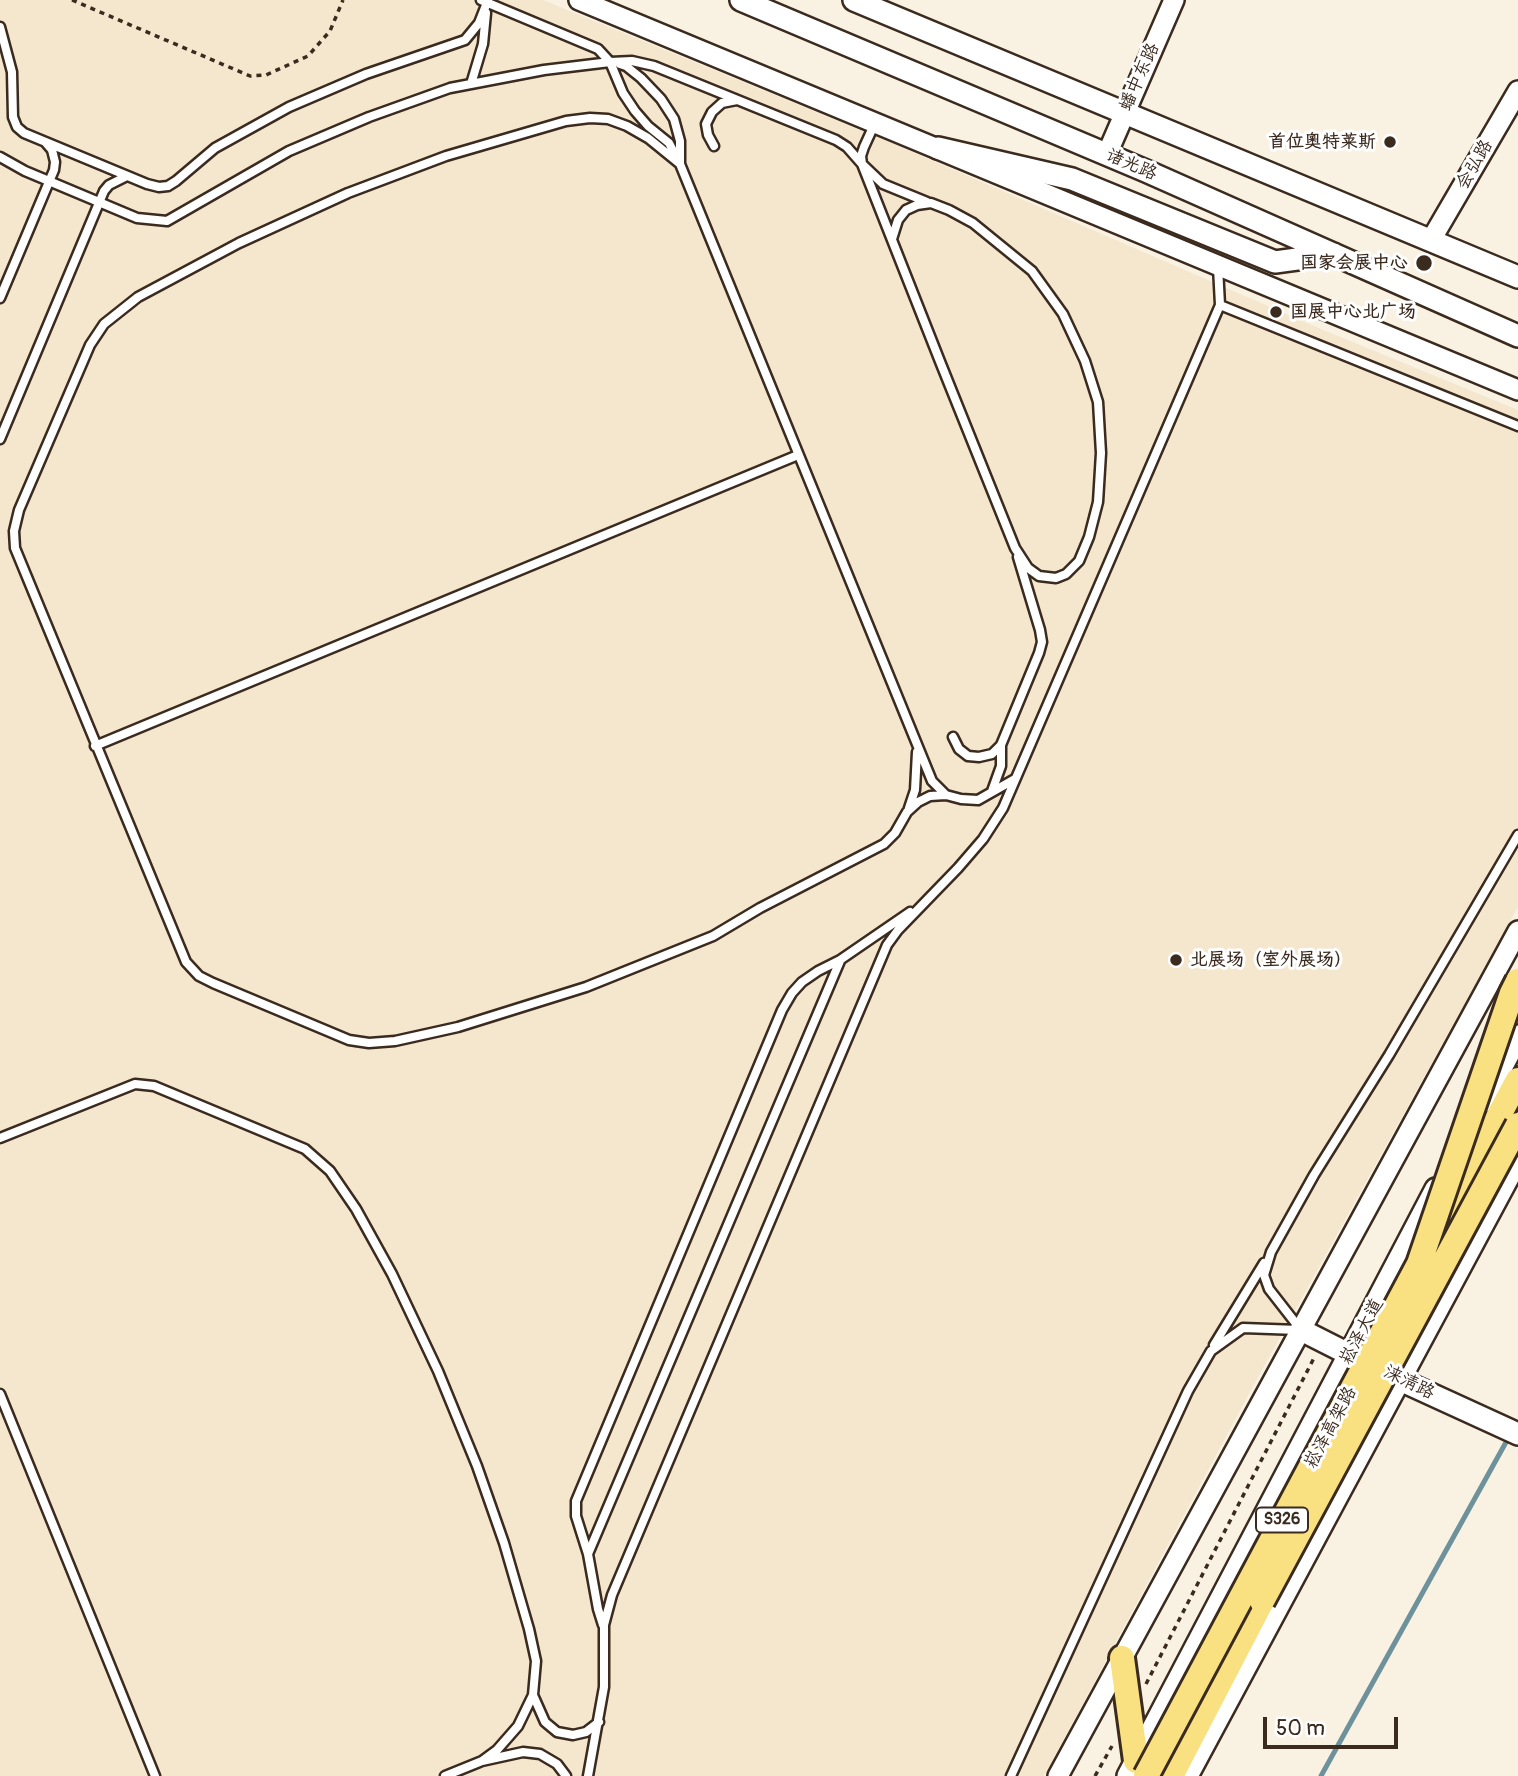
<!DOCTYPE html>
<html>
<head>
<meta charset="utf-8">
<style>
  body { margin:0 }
  #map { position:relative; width:1518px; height:1776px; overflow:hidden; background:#f9f1e2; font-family:Pangolin,sans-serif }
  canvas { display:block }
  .scale { position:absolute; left:1263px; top:1717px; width:135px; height:32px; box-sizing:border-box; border:4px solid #3b2a1e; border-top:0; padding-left:9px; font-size:21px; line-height:24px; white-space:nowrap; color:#3b2a1e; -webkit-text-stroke:5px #fff; paint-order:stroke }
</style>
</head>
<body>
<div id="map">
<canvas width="1518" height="1776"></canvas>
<div class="scale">50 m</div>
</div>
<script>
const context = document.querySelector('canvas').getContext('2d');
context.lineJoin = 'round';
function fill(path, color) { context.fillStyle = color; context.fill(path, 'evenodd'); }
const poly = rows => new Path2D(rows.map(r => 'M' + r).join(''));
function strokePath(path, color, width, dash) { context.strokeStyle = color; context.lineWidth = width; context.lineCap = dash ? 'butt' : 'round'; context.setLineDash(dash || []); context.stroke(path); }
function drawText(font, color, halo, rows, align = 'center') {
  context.font = font + ' Pangolin,"LXGW WenKai TC",sans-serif'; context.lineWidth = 6; context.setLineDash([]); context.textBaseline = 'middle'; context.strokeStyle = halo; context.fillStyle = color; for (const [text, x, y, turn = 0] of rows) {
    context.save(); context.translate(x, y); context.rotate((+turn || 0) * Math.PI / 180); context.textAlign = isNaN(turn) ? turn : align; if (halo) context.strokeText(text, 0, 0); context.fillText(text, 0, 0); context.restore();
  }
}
const built = poly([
  [0,0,543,0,892,143,1321,329,1518,410,1518,907,1251,1390,1044,1776,0,1776]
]);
const stream = poly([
  [1321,1776,1510,1435]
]);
const path = poly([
  [1146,1684,1314,1358],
  [1095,1776,1112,1746]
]);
const service = poly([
  [481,0,598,49,610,62,623,93,635,111,648,126,669,143,680,164,680,141,674,119,661,99,641,78,626,66,620,64],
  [0,27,12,72,13,117,17,127,24,133,147,184,159,187,168,186,176,181,215,148,289,107,366,74,465,40,479,23,488,0],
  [471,84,483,44,486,13],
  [875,123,864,147,861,156,862,164,883,184,927,202],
  [714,146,708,135,706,124,712,112,722,103,737,100],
  [0,157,25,171,137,218,167,221,289,151,369,117,450,88,544,70,610,62,632,61,654,66,836,140,847,147,862,164,941,364,1015,548,1028,568,1039,576,1056,578,1066,574,1079,561,1089,537,1098,502,1101,453,1098,402,1085,361,1063,314,1032,271,973,223,949,210,931,203,917,205,906,210,898,220,892,239],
  [0,298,54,170,55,162,52,150,46,143],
  [1220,305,1518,426],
  [0,439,104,191,109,185,127,176],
  [953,737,959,749,968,756,979,757,992,754,1001,745,1039,653,1042,642,1040,630,1018,557],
  [95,746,798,455],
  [992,791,1001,766,1001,745],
  [946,795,930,796,918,802,907,812,895,833,884,844,760,908,713,936,586,987,458,1027,395,1041,369,1043,349,1040,213,983,199,976,186,962,15,548,14,531,19,510,90,345,104,324,138,297,239,243,348,193,446,156,566,121,590,118,608,119,627,126,648,138,680,164,932,781,946,795,961,799,978,800,1015,779],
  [909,808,915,790,917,752],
  [0,1138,135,1084,154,1086,305,1149,330,1171,356,1209,392,1274,438,1371,477,1466,504,1543,529,1629,536,1661,533,1695,518,1726,497,1750,482,1761],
  [1301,1330,1269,1289,1264,1275,1271,1252,1314,1175,1389,1055,1518,835],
  [1214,1345,1264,1263],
  [0,1394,155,1776],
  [588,1554,840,961],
  [603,1625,598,1609,588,1554,576,1516,576,1501,782,1010,792,993,802,982,818,971,840,960,910,912],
  [533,1695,545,1722,557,1732,573,1735,586,1732,599,1722],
  [445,1776,482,1761,523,1752,540,1754,557,1764,566,1776],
  [588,1776,604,1687,604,1625,612,1595,887,945,898,930,958,868,983,839,1003,808,1220,305,1218,267],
  [1011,1776,1188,1391,1211,1351,1243,1328,1298,1330]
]);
const tertiary = poly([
  [579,0,1518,390],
  [1107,154,1174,0],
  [1431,240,1518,91],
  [1058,1776,1518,931]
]);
const secondary = poly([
  [741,0,1146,171,1518,336],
  [854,0,1518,277],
  [938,148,1072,179,1275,262,1334,254],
  [1483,1102,1518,1036],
  [1301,1330,1400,1380,1518,1434],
  [1128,1776,1436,1189],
  [1187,1776,1518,1159]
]);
const primary = poly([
  [1122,1658,1136,1761]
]);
const trunk = poly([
  [1439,1227,1518,1080],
  [1171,1776,1262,1601]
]);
const pathBridge = poly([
  [72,0,250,76,266,75,308,56,330,31,343,0]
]);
const trunkBridge = poly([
  [1262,1601,1518,1125],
  [1146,1776,1419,1264,1512,993,1518,981]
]);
const markers = [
  [1390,142,7,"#3b2a1e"],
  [1424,263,9,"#3b2a1e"],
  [1276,312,7,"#3b2a1e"],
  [1176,960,7,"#3b2a1e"]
];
const shields = [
  [1282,1520,52]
];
const shieldNames = [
  ["S326",1282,1520]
];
const streetNames = [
  ["蟠中东路",1140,77,-66],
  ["诸光路",1131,165,23],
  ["会弘路",1475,165,-60],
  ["崧泽大道",1362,1332,-62],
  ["涞清路",1409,1383,26],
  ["崧泽高架路",1331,1428,-62]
];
const poiNames = [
  ["首位奥特莱斯",1376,142],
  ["国家会展中心",1408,263],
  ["国展中心北广场",1290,312,"left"],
  ["北展场（室外展场）",1190,960,"left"]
];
fill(built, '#f4e7ce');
strokePath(stream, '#6d929b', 5);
strokePath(service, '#3b2a1e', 13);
strokePath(tertiary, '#3b2a1e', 24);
strokePath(secondary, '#3b2a1e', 26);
strokePath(primary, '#3b2a1e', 30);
strokePath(trunk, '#3b2a1e', 30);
strokePath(path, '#3b2a1e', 3.5, [5, 5]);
strokePath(service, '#fff', 8);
strokePath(tertiary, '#fff', 19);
strokePath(secondary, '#fff', 21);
strokePath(primary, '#f9e181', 24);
strokePath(trunk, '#f9e181', 24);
strokePath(trunkBridge, '#3b2a1e', 30, []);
strokePath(pathBridge, '#3b2a1e', 3.5, [5, 5]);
strokePath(trunkBridge, '#f9e181', 24);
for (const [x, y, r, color] of markers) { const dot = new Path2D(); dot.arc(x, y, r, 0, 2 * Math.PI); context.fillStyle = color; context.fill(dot); strokePath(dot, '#fff', 2.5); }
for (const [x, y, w] of shields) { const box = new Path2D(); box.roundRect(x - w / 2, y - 12.5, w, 25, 5); context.fillStyle = '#fff'; context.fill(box); strokePath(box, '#3b2a1e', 2); }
drawText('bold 16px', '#3b2a1e', null, shieldNames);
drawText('18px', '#3b2a1e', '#fff', streetNames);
drawText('bold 18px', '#3b2a1e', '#fff', poiNames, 'right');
</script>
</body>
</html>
